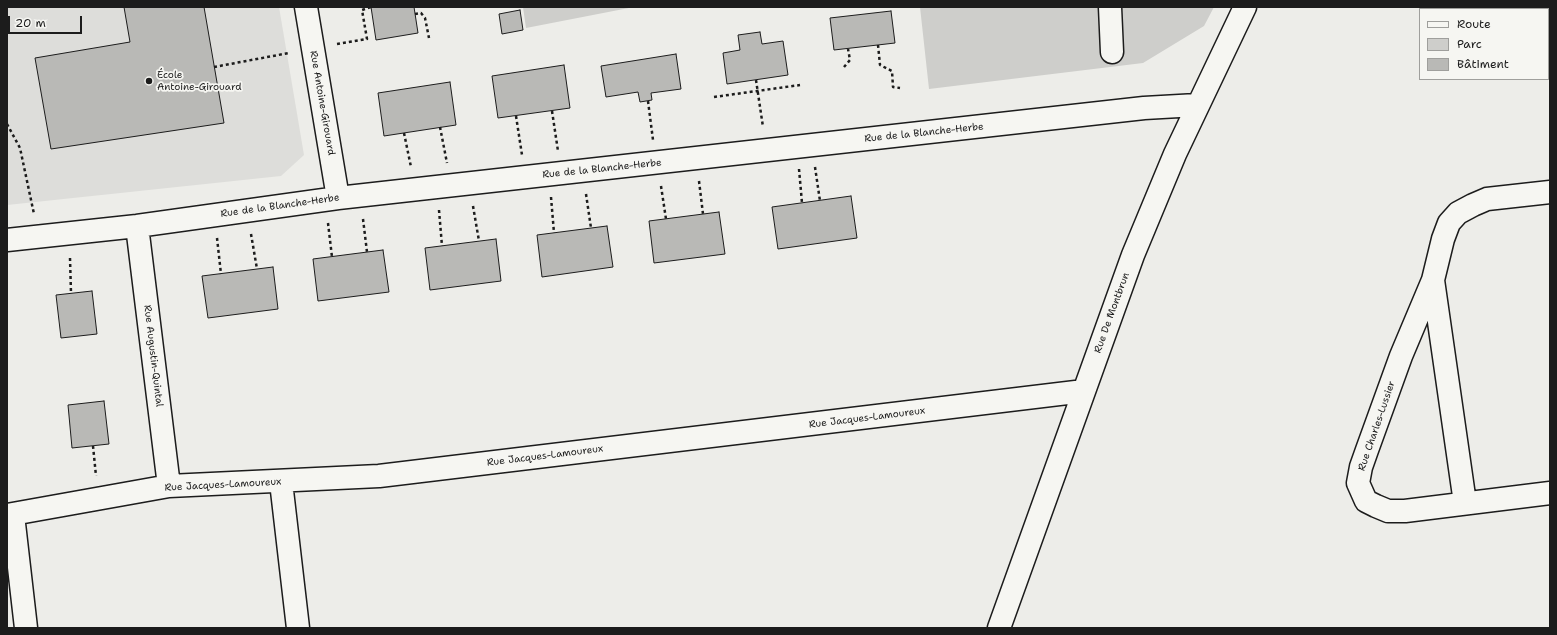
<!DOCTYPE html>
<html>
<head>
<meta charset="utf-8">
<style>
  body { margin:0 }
  #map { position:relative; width:1557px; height:635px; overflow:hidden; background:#edede9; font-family:"Shantell Sans",sans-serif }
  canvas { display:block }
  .frame { position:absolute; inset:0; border:8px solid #1c1c1c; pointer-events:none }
  .legend { position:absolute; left:1419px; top:8px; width:130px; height:72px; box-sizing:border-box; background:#f6f6f2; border:1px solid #9f9f9c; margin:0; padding:5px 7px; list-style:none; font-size:12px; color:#1c1c1c }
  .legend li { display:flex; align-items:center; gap:8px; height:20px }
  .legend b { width:20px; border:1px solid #9f9f9c }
  .scale { position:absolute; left:8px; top:16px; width:74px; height:18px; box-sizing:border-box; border:2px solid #1c1c1c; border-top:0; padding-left:5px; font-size:12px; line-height:14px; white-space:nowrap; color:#1c1c1c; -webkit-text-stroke:3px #f6f6f2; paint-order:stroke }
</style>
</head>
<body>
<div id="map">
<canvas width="1557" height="635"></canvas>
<div class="frame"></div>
<ul class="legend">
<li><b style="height:5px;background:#f6f6f2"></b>Route</li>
<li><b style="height:11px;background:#cececb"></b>Parc</li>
<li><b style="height:11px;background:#b9b9b6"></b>Bâtiment</li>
</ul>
<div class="scale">20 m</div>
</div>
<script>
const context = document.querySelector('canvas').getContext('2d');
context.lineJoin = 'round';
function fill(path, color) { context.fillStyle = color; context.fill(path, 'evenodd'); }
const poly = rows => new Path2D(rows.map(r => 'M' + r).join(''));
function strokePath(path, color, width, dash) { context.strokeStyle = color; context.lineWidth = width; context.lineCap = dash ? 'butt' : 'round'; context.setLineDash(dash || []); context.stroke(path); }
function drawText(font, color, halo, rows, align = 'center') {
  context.font = font + ' "Shantell Sans",sans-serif'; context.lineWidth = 3.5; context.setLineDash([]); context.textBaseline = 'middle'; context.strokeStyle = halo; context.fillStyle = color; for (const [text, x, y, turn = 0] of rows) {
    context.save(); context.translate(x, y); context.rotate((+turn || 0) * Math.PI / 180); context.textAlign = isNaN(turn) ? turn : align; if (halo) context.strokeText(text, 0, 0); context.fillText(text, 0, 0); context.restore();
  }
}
const built = poly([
  [7,7,279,7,304,155,281,176,7,205]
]);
const green = poly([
  [523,7,634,7,526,28],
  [920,7,1214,7,1204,26,1143,63,929,89]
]);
const building = poly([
  [124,7,204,7,224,123,51,149,35,58,130,42,124,7],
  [371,7,414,7,418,33,376,40,371,7],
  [520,10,523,30,502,34,499,14,520,10],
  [891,11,895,43,834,50,830,18,891,11],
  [760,32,762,44,783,41,788,75,727,84,723,53,740,50,738,35,760,32],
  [676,54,681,89,651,93,652,100,640,102,638,92,606,97,601,66,676,54],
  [564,65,570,108,498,118,492,76,564,65],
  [450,82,456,125,384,136,378,93,450,82],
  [851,196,857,238,778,249,772,207,851,196],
  [719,212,725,254,654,263,649,221,719,212],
  [607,226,613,267,542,277,537,235,607,226],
  [496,239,501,281,430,290,425,248,496,239],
  [383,250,389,292,318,301,313,259,383,250],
  [273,267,278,309,208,318,202,276,273,267],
  [92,291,97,334,61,338,56,295,92,291],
  [104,401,109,444,72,448,68,405,104,401]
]);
const path = poly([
  [415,14,421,13,425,18,429,38],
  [337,44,367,39,362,10,371,7],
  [878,45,880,65,892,71,893,87,900,88],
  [214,67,289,53],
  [844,67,850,60,848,49],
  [756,80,763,127],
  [714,97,800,85],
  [648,101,653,140],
  [552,111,558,151],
  [516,116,522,155],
  [7,124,20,148,34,214],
  [440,127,447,163],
  [404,133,411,167],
  [815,167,820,201],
  [799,169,802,203],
  [699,181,703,214],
  [661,186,666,219],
  [586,194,591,228],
  [551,197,554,233],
  [473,206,479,241],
  [439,210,442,246],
  [363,219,367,252],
  [328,223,332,257],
  [251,234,257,269],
  [217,238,221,274],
  [70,258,71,293],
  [93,446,96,476]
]);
const minor = poly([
  [306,7,338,198],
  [1110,7,1112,52],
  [1550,192,1487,199,1473,205,1458,213,1449,223,1443,239,1433,280,1401,356,1367,450,1361,467,1358,483,1366,501,1376,506,1388,511,1405,511,1550,493],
  [137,226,169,486],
  [7,240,137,226,338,198,1144,108,1197,105],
  [1433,280,1465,503],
  [281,482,298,628],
  [7,515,169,486,379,476,1084,391],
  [13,515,26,628],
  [999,628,1133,255,1175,154,1245,7]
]);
const markers = [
  [149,81,4,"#1c1c1c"]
];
const poiNames = [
  ["École",157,75],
  ["Antoine-Girouard",157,87]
];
const streetNames = [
  ["Rue Antoine-Girouard",322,103,80],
  ["Rue de la Blanche-Herbe",924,133,-6],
  ["Rue de la Blanche-Herbe",602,169,-6],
  ["Rue de la Blanche-Herbe",280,206,-8],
  ["Rue De Montbrun",1112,313,-70],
  ["Rue Augustin-Quintal",153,356,83],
  ["Rue Jacques-Lamoureux",867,418,-7],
  ["Rue Charles-Lussier",1377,426,-71],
  ["Rue Jacques-Lamoureux",545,456,-7],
  ["Rue Jacques-Lamoureux",223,485,-3]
];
fill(built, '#ddddda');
fill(green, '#cececb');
fill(building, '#b9b9b6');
strokePath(building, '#1c1c1c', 1);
strokePath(minor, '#1c1c1c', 25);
strokePath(path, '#1c1c1c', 2.5, [3, 3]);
strokePath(minor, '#f6f6f2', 22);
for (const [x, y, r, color] of markers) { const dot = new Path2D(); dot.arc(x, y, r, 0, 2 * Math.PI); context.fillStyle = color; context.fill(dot); strokePath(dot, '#f6f6f2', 1.5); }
drawText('10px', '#1c1c1c', '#f6f6f2', poiNames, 'left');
drawText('10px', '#1c1c1c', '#f6f6f2', streetNames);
</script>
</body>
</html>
